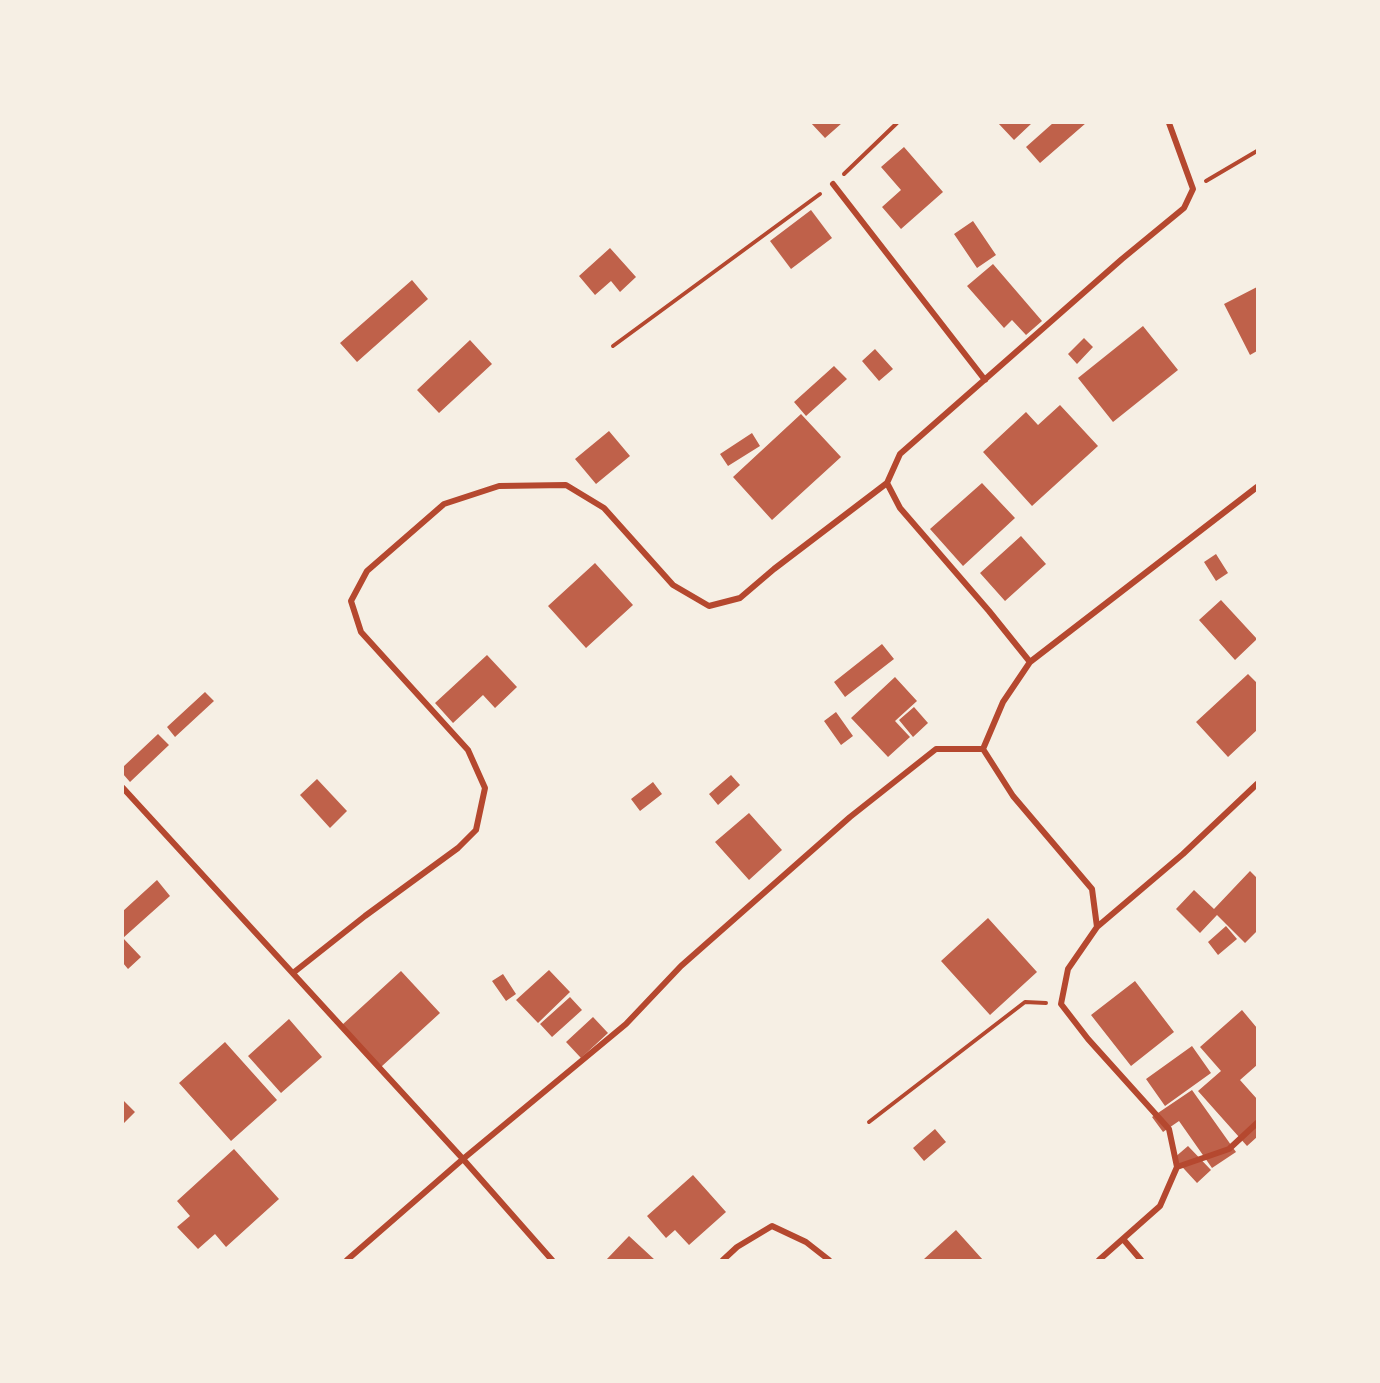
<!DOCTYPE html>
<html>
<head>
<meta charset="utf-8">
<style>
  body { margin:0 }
  #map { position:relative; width:1380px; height:1383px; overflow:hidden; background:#f6efe4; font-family:"Nunito Sans",sans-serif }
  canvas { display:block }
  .frame { position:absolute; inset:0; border:124px solid #f6efe4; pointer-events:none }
</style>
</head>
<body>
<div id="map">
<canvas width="1380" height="1383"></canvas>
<div class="frame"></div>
</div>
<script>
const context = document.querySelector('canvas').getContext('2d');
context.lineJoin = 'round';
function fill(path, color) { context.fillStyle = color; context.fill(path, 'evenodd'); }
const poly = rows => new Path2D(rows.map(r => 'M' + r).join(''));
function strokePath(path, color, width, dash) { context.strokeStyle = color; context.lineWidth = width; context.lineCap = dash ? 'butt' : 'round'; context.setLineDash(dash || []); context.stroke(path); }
const building = poly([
  [811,123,842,123,825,138],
  [998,123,1032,123,1014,140],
  [1053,123,1086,123,1040,163,1026,147],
  [904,147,943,192,901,229,882,207,901,190,881,167],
  [811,210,832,238,791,269,770,241],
  [973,221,996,255,977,268,954,234],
  [610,248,636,277,620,292,611,281,595,295,579,276],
  [993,264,1042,321,1026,335,1012,320,1004,328,967,286],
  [412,280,428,299,357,362,340,343],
  [1257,287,1257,351,1250,355,1224,304],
  [1143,326,1178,370,1113,422,1078,378],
  [1084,338,1093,347,1077,364,1068,354],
  [470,340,492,364,439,413,417,390],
  [875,349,893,369,879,381,862,361],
  [834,366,847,379,806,416,794,402],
  [1060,405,1098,446,1032,506,983,452,1026,412,1038,425],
  [801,414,841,457,772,520,733,477],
  [609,431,630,456,596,484,575,459],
  [752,433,760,446,728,466,720,454],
  [982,483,1015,518,963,566,930,529],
  [1021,536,1046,564,1005,601,980,573],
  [1216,554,1228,573,1216,581,1204,562],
  [595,563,633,605,586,648,548,606],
  [1221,600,1257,639,1235,660,1199,620],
  [882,644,894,659,845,697,834,682],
  [487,655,517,687,495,708,483,695,453,723,435,703],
  [1248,674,1257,683,1257,730,1228,757,1196,722],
  [895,677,917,701,895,721,910,737,888,757,851,718],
  [205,692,214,701,175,737,167,727],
  [914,707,928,723,913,737,899,720],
  [836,712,853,736,841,745,824,721],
  [158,734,169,745,130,782,123,774,123,767],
  [731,775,740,785,718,805,709,794],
  [317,779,347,811,330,828,300,795],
  [653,782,662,794,640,811,631,799],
  [749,813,782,850,749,880,715,842],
  [1250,871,1257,878,1257,931,1245,943,1217,915,1200,933,1176,909,1194,890,1214,909],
  [157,880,170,896,123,938,141,957,128,969,123,963,123,911],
  [988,918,1037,972,990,1015,941,961],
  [1226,926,1237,939,1218,955,1208,942],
  [549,970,570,992,538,1023,516,1000],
  [401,971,440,1013,381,1067,342,1025],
  [503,974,516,994,506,1001,492,981],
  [1135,981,1174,1032,1131,1066,1091,1015],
  [570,997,582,1010,552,1037,540,1024],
  [1242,1010,1257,1028,1257,1065,1240,1080,1257,1099,1257,1137,1247,1146,1198,1091,1221,1071,1200,1047],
  [593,1017,608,1033,581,1058,566,1042],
  [289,1019,322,1057,281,1093,248,1056],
  [225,1042,277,1100,231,1141,179,1083],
  [1192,1046,1211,1073,1165,1106,1146,1079],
  [1192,1090,1236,1152,1212,1168,1179,1121,1163,1132,1152,1117],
  [123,1100,135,1112,123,1124],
  [935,1129,946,1142,924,1161,913,1148],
  [1188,1146,1211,1170,1197,1183,1174,1158],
  [234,1149,279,1199,226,1247,215,1234,198,1249,177,1227,190,1216,177,1201],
  [693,1175,726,1212,689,1245,675,1230,666,1238,647,1216],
  [956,1230,983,1260,925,1260,924,1259],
  [629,1236,655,1260,606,1260]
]);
const path = poly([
  [844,174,897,123],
  [1206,181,1257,151],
  [613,346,820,194],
  [869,1122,1025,1002,1046,1003]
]);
const minor = poly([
  [833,184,985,380],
  [1030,662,1257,487],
  [983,749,1003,702,1030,662,989,611,900,508,887,483,900,454,1122,259,1184,208,1193,189,1169,123],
  [983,749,1013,796,1092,889,1097,927,1068,969,1061,1004,1088,1039,1169,1129,1177,1167,1160,1206,1099,1260],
  [123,788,463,1159,552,1260],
  [1097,927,1183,854,1257,784],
  [293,973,365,916,458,848,476,830,485,788,468,750,361,632,351,601,367,571,444,504,499,486,566,485,604,508,673,585,709,606,740,598,774,569,887,483],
  [1177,1167,1229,1149,1257,1123],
  [1123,1239,1141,1260],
  [347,1260,463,1159,626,1024,681,966,850,817,936,749,983,749],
  [723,1260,737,1247,772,1226,806,1242,829,1260]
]);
fill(building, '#bf614a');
strokePath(path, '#b5482f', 4);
strokePath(minor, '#b5482f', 6);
</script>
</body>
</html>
